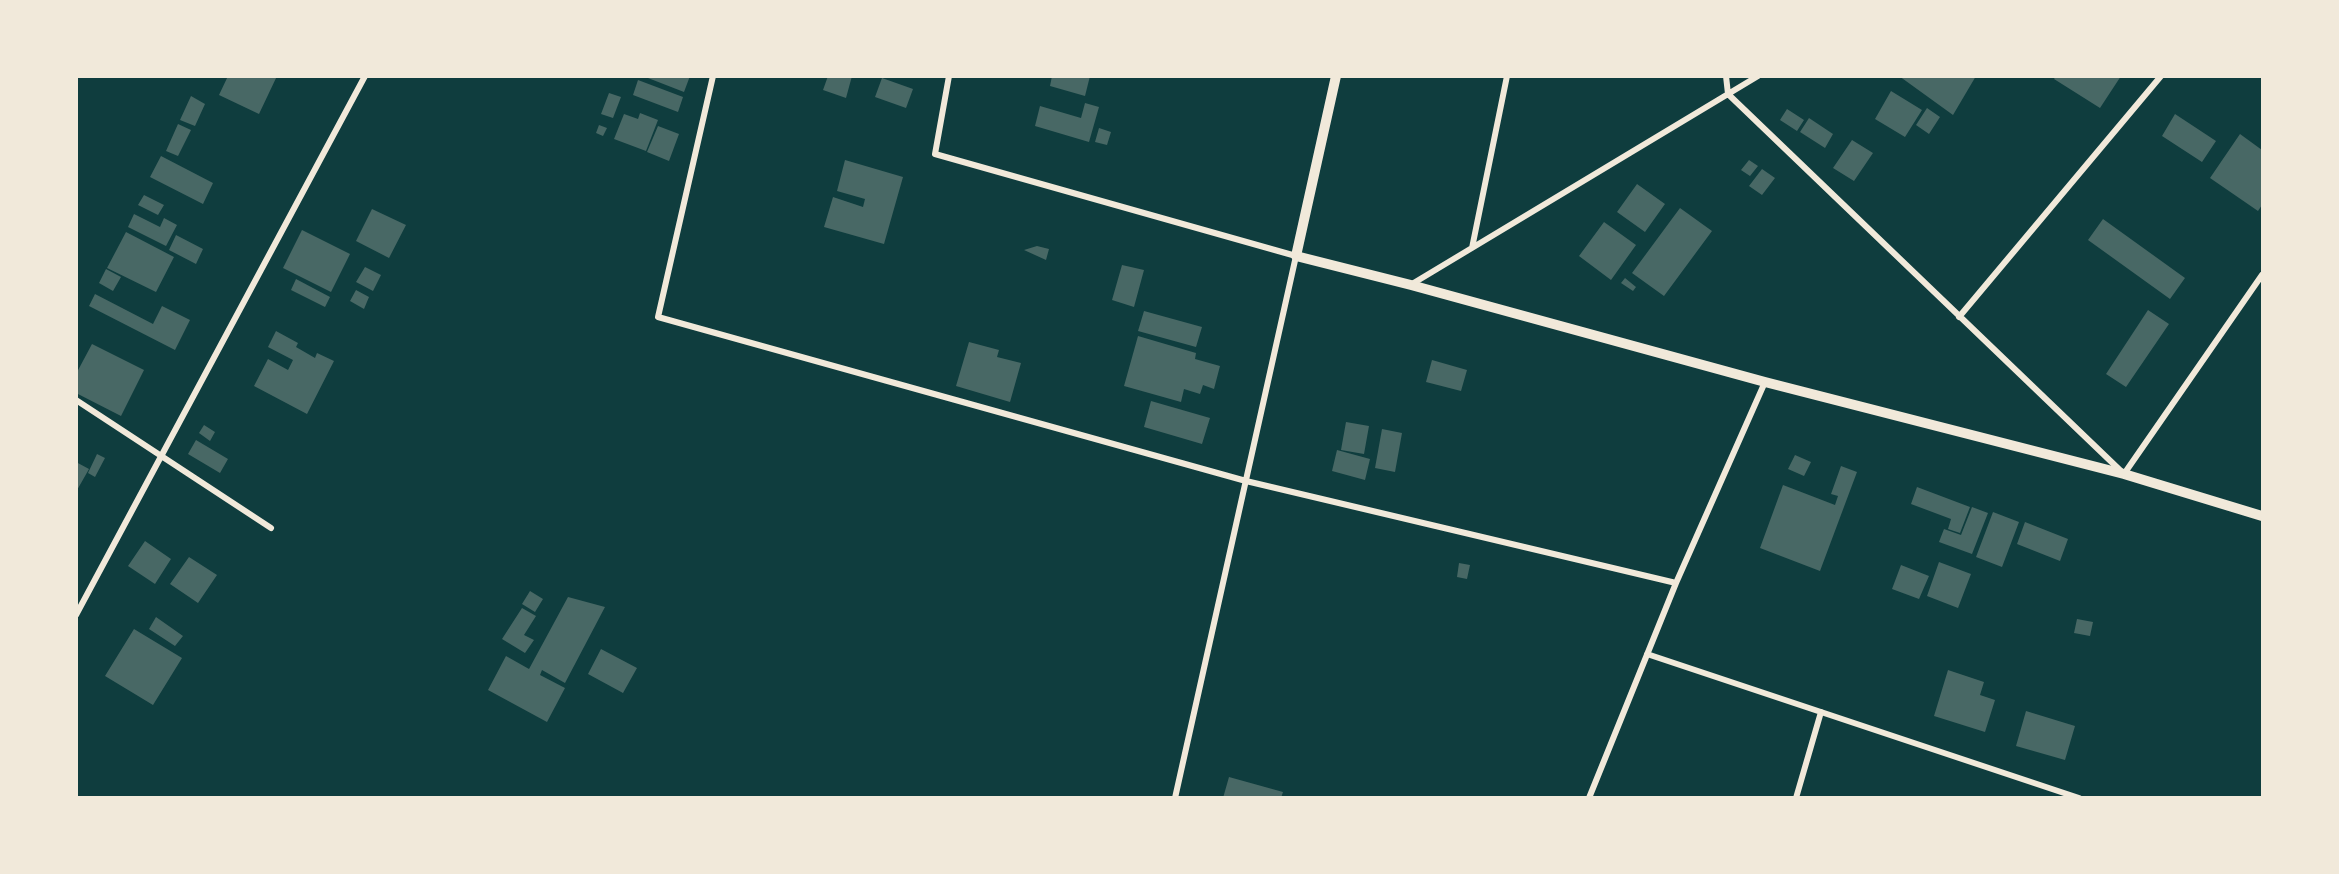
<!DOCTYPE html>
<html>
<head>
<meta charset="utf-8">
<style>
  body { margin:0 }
  #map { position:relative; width:2339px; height:874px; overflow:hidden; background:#0f3d3e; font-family:"Alegreya Sans",sans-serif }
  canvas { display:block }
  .frame { position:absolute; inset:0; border:78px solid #f1e9da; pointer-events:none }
</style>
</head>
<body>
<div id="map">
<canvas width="2339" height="874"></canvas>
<div class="frame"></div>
</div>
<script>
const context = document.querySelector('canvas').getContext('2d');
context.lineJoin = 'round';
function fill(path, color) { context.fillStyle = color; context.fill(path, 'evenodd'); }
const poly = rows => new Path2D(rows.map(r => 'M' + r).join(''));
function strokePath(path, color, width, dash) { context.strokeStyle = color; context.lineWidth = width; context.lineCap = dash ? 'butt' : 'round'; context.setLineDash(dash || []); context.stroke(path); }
const building = poly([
  [228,76,277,76,259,114,219,95],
  [649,76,690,76,684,92,648,78],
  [828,76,852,76,846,98,823,90],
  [1052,76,1090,76,1085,96,1050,86],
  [1899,76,1976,76,1953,115],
  [2056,76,2121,76,2100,108,2054,79],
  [882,78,913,89,906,108,875,97],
  [638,80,683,97,678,112,633,95],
  [1891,91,1922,110,1905,137,1875,119],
  [609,93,621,97,613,118,601,114],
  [191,96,205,104,195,126,180,120],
  [1085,103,1099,107,1089,142,1035,126,1040,106,1081,118],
  [1927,108,1940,117,1929,134,1916,125],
  [1787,109,1804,120,1797,131,1780,120],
  [640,113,658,120,646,151,614,139,624,114,638,119],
  [2175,114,2216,141,2202,162,2162,136],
  [1809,118,1833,134,1825,148,1800,132],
  [178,124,191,130,178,156,166,151],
  [599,125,607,128,603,136,596,133],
  [658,126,679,134,669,161,647,152],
  [1099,128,1111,132,1107,145,1095,142],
  [2240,134,2262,150,2262,205,2258,211,2210,178],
  [1852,140,1873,153,1854,181,1833,168],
  [161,156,213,183,203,204,150,177],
  [845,160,903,177,884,244,824,227,833,197,863,207,865,199,837,191],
  [1749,160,1758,166,1750,176,1741,170],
  [1762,169,1775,178,1762,195,1749,186],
  [1637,184,1665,204,1645,232,1617,212],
  [144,195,164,205,158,215,138,205],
  [1680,208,1712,231,1664,296,1632,273],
  [372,209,406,225,389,258,356,241],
  [134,214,160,227,164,218,177,225,166,246,128,227],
  [2103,219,2185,278,2170,299,2088,240],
  [1604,222,1636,245,1611,280,1579,256],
  [302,230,350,254,331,292,283,268],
  [126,232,174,257,156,292,107,268],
  [176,235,203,249,196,264,169,250],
  [1037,246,1049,249,1046,260,1024,250],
  [1122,265,1144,270,1134,307,1112,300],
  [365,267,381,275,373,291,356,282],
  [106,269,121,277,113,291,99,283],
  [1625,278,1636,287,1633,291,1621,283],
  [296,279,330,297,325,307,291,290],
  [356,290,369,297,364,309,350,301],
  [95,294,153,324,162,306,190,320,175,350,89,306],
  [2148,310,2169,324,2126,387,2106,374],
  [1144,311,1202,327,1196,347,1138,331],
  [276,331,298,343,296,347,315,358,317,353,334,361,307,414,254,386,268,359,288,370,293,360,268,347],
  [1138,336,1196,353,1195,359,1220,366,1214,389,1203,385,1200,394,1184,389,1181,402,1124,386],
  [969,342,999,350,997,357,1021,363,1010,402,956,386],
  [92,344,144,370,121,416,76,393,76,374],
  [1432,360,1467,370,1461,391,1426,382],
  [1151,401,1210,418,1202,444,1144,427],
  [1346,422,1369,426,1364,454,1341,450],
  [204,425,215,432,210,441,199,433],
  [1382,429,1402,433,1395,472,1375,468],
  [196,440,228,459,220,473,188,454],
  [1337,450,1370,459,1365,480,1332,471],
  [97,454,105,458,95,477,88,473],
  [1795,455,1811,462,1804,476,1788,469],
  [76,462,89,469,76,492],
  [1841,466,1857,472,1820,571,1760,548,1783,485,1835,505,1838,496,1831,494],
  [1917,487,1970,507,1960,533,1948,529,1951,519,1911,504],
  [1972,507,1988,513,1972,554,1939,542,1944,529,1961,535],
  [1993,512,2019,522,2002,567,1976,557],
  [2025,522,2068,539,2060,561,2017,544],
  [145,541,171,559,155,584,128,566],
  [189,557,217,575,198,603,170,584],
  [1939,562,1971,574,1958,608,1927,596],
  [1459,563,1470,565,1467,579,1457,577],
  [1901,565,1929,576,1919,599,1892,589],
  [530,591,543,599,535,612,522,604],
  [568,597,605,607,565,683,542,670,540,675,565,688,547,722,488,690,506,656,529,669],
  [522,608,536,616,524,635,534,640,525,653,502,639],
  [156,617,183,636,175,646,149,629],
  [2077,619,2093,622,2090,636,2074,633],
  [134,629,182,658,153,705,105,676],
  [601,649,637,668,623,693,588,674],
  [1948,670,1984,682,1980,695,1995,700,1985,732,1934,716],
  [2026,711,2075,726,2065,760,2016,746],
  [1229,777,1283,792,1281,798,1223,798]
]);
const minor = poly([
  [713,76,658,317,1246,481,1676,583],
  [949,76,935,154,1296,256,1175,798],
  [1726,76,1728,94,2124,474,2262,275],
  [1472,248,1507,76],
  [1412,284,1758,76],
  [1959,317,2161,76],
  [76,400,271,528],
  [76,615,365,76],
  [1647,654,2079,798],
  [1589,798,1676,583,1765,382],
  [1796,798,1821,712]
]);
const tertiary = poly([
  [1336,76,1296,256,1411,285,1765,382,2124,474,2262,516]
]);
fill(building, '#486865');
strokePath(minor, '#f1e9da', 6);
strokePath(tertiary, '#f1e9da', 10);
</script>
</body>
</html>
